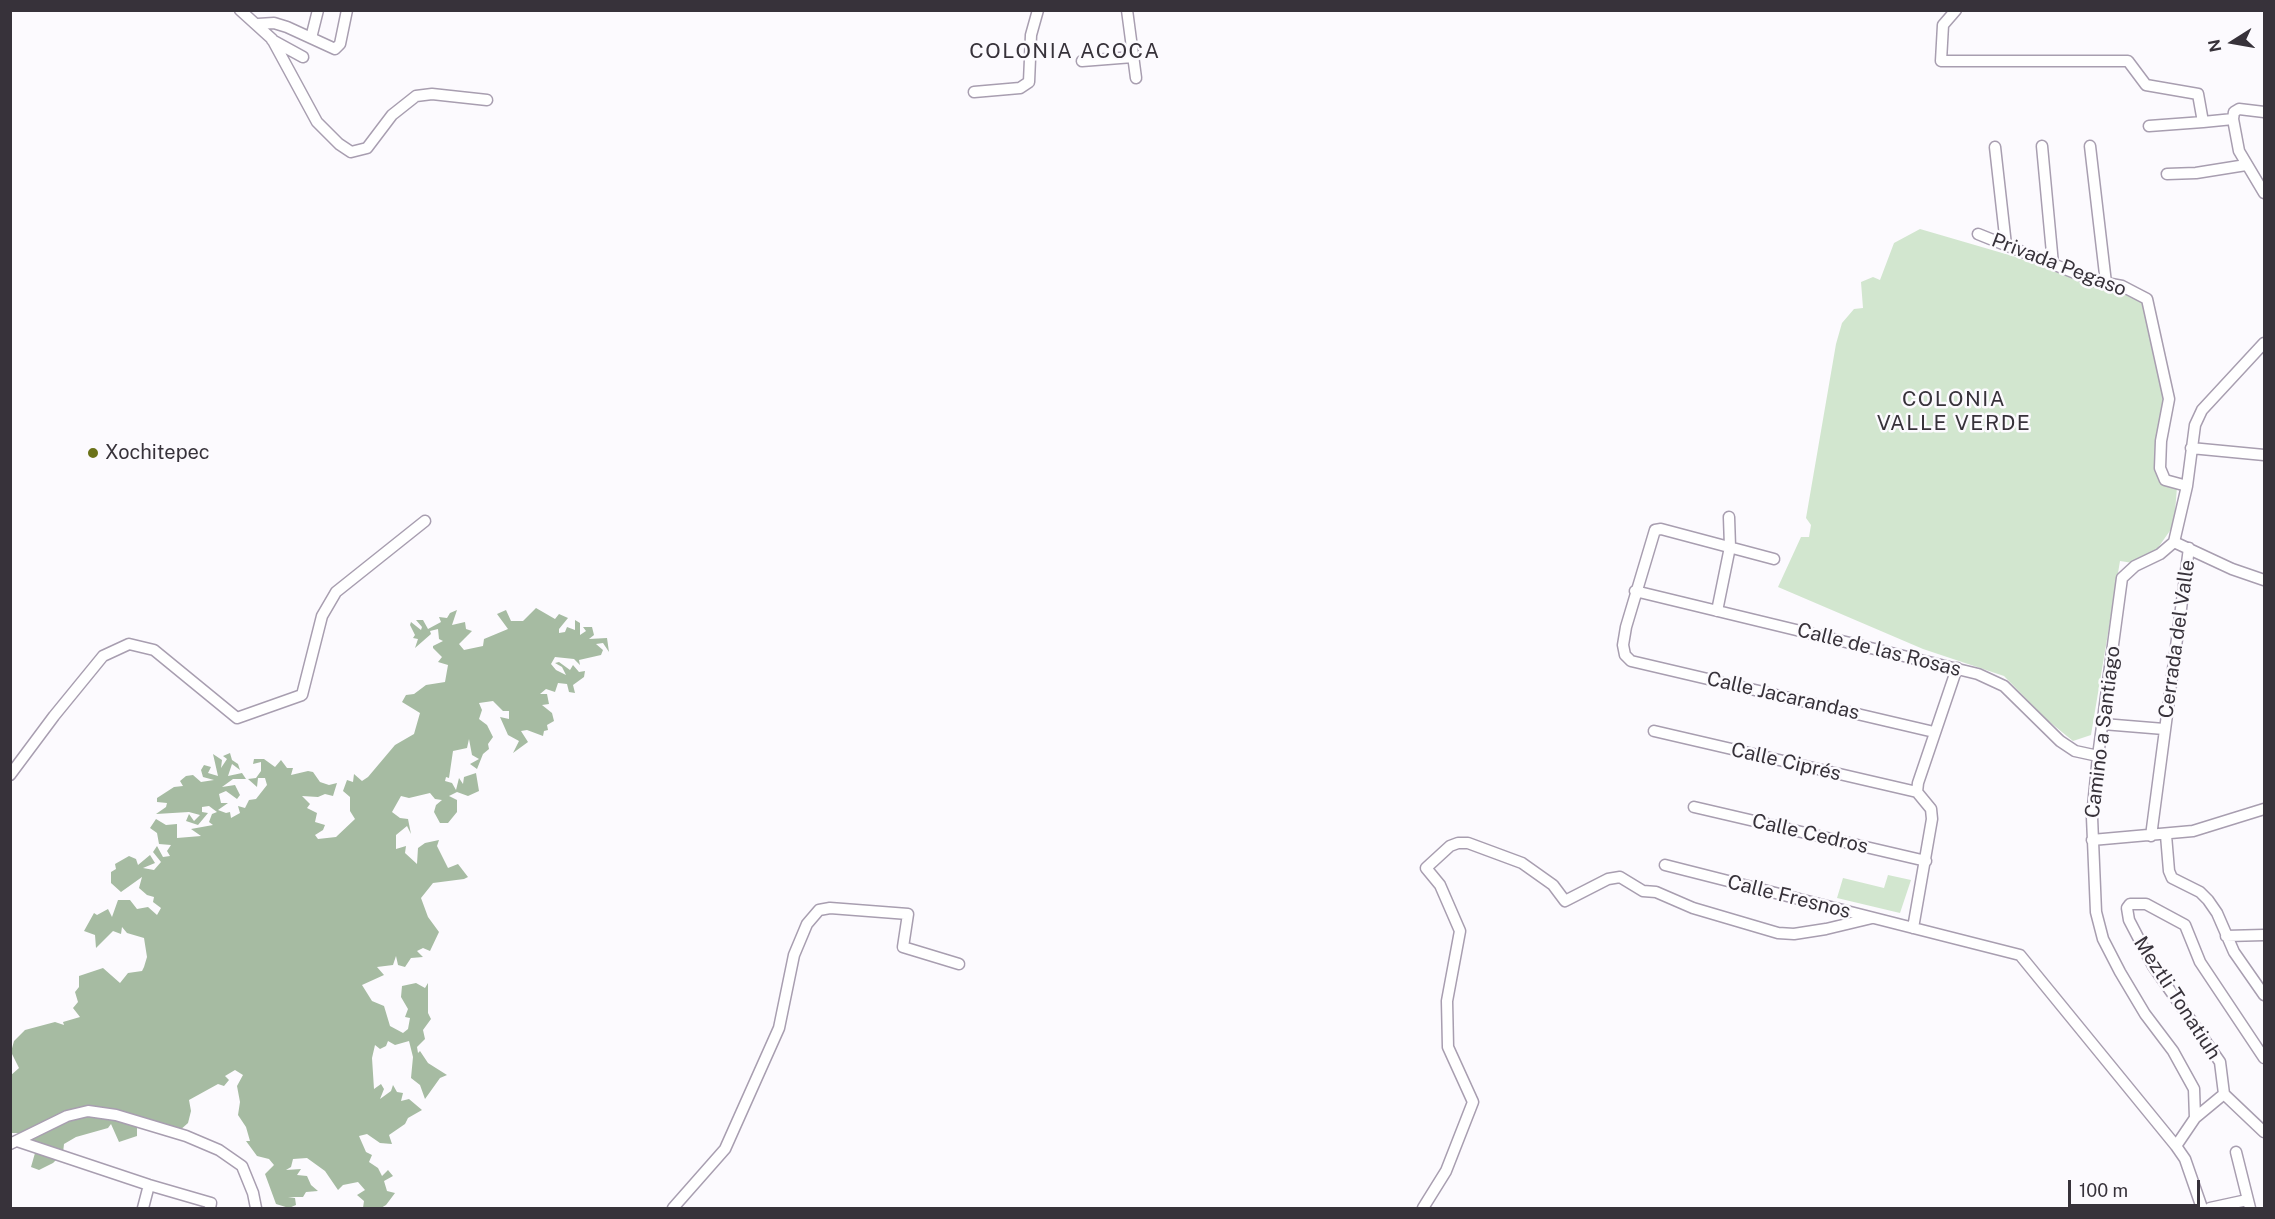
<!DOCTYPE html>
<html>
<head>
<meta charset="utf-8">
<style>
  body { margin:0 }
  #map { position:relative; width:2275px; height:1219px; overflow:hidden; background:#fcfafe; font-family:"Public Sans",sans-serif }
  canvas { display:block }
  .frame { position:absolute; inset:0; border:12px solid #37323a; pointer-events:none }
  .north { position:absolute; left:2203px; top:12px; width:60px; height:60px; -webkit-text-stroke:4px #fcfafe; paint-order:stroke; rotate:259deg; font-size:16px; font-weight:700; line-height:24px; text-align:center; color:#37323a }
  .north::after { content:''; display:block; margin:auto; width:21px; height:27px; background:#37323a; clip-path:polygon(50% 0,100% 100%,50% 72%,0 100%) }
  .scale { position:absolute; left:2068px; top:1180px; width:132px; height:27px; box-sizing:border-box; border:3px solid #37323a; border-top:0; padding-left:8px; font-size:18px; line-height:21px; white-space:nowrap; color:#37323a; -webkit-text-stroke:4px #fcfafe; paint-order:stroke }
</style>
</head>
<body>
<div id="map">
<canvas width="2275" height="1219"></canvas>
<div class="frame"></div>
<div class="north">N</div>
<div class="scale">100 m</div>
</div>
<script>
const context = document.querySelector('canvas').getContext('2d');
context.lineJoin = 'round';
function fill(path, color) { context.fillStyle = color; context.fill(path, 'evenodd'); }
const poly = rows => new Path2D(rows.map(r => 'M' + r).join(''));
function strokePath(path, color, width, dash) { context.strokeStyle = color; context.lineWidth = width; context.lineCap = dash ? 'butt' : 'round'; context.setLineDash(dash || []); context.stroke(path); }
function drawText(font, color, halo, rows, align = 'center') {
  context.font = font + ' "Public Sans",sans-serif'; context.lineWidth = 5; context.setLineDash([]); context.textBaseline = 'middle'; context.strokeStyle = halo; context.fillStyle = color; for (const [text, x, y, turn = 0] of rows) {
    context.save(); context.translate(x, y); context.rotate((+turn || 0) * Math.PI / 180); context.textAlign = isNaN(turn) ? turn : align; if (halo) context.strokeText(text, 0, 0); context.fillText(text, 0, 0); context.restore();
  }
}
const green = poly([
  [1920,229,2016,257,2080,281,2125,291,2146,301,2165,397,2156,453,2158,480,2177,487,2174,525,2155,552,2133,563,2120,561,2091,735,2073,741,2046,719,2004,676,1923,649,1778,587,1801,537,1809,537,1811,525,1806,518,1836,344,1842,323,1854,309,1863,308,1861,282,1873,277,1880,280,1894,243],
  [1888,875,1911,880,1900,913,1837,898,1843,878,1884,888]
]);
const forest = poly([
  [536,608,555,619,559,614,568,618,559,629,559,633,565,632,567,627,575,630,575,620,580,623,580,635,586,631,583,627,592,627,594,635,589,639,607,638,609,652,603,643,596,644,603,650,601,655,579,660,580,665,574,659,555,657,551,664,556,670,566,675,562,667,555,663,559,662,570,670,573,665,579,672,585,671,584,677,573,685,575,693,569,692,567,684,558,683,555,692,546,689,540,694,547,694,549,704,542,705,552,713,554,721,547,725,548,730,544,731,543,736,527,730,521,731,528,742,513,753,519,741,508,735,500,717,509,719,509,711,503,711,493,701,479,703,482,710,479,719,487,725,493,737,488,744,489,749,483,754,477,769,470,764,479,759,472,755,469,739,467,748,453,751,449,778,446,777,445,781,452,783,456,790,459,778,463,784,464,777,476,773,479,791,468,796,457,792,449,796,457,800,457,812,448,823,440,823,434,812,436,805,442,800,435,799,430,793,409,798,401,796,392,812,400,818,408,819,411,834,407,826,396,835,396,849,406,846,405,853,417,864,418,848,425,843,439,840,437,846,448,868,458,864,468,877,464,879,433,883,421,898,428,917,439,932,430,951,423,948,417,951,423,957,411,958,405,967,398,965,396,956,393,965,377,967,384,975,362,985,372,1001,384,1006,390,1026,403,1033,408,1029,410,1018,405,1017,408,1009,401,997,402,986,416,983,425,988,428,983,428,1013,431,1019,423,1030,425,1039,417,1047,418,1053,420,1051,428,1063,447,1075,440,1078,425,1099,420,1085,411,1078,413,1057,409,1041,395,1045,388,1041,386,1046,380,1049,375,1045,372,1058,374,1089,381,1084,384,1089,380,1099,391,1091,393,1085,397,1092,403,1093,401,1101,409,1099,422,1110,408,1118,405,1124,389,1135,392,1144,380,1143,367,1134,359,1136,366,1152,372,1155,369,1162,378,1168,382,1176,388,1170,393,1176,384,1181,387,1191,395,1193,386,1205,381,1208,363,1208,364,1201,357,1195,365,1190,358,1182,343,1185,338,1190,325,1171,307,1158,293,1159,291,1167,286,1170,301,1169,297,1175,307,1176,311,1185,318,1191,306,1192,303,1197,288,1197,295,1198,296,1205,289,1208,276,1204,265,1174,274,1165,269,1159,257,1156,246,1141,250,1141,246,1127,238,1115,240,1102,237,1086,243,1075,235,1070,225,1076,229,1080,224,1086,218,1084,189,1100,191,1111,188,1123,179,1131,169,1129,164,1123,157,1131,147,1126,137,1128,137,1136,119,1142,111,1124,108,1128,76,1137,64,1144,63,1153,53,1163,39,1170,31,1167,37,1146,29,1144,24,1133,11,1133,10,1076,19,1068,11,1052,14,1041,25,1030,55,1022,64,1025,63,1022,80,1017,73,1008,78,1002,75,992,79,987,79,976,103,968,120,983,128,973,142,971,144,967,147,957,144,938,127,933,122,927,121,934,113,931,96,948,95,935,84,931,94,913,97,915,108,909,112,917,118,900,130,900,137,909,148,907,157,915,161,908,153,902,154,897,147,895,139,888,142,877,121,892,111,883,111,872,116,869,115,864,129,856,136,859,138,865,150,855,155,863,143,868,154,870,161,862,153,852,157,846,163,857,170,856,167,851,171,845,159,844,157,833,150,828,156,819,166,825,177,824,177,838,201,836,191,829,213,825,209,822,212,814,217,812,209,806,202,807,202,812,208,813,198,825,186,821,189,814,194,821,200,815,189,812,156,814,166,807,167,803,157,802,157,798,174,787,183,786,180,781,186,776,193,775,201,782,214,780,203,777,201,770,204,765,211,767,208,773,218,776,213,754,222,760,221,768,227,759,223,756,230,753,232,760,238,764,240,770,232,764,228,776,242,773,246,779,233,779,222,787,235,785,240,795,237,799,226,791,219,794,221,803,228,803,218,810,226,813,230,812,231,818,240,813,238,806,245,808,249,800,256,799,267,785,265,778,258,778,257,787,248,779,256,778,261,771,261,762,253,764,254,759,264,759,275,767,281,760,287,768,293,768,291,775,308,771,313,772,320,782,329,785,337,783,333,796,325,794,318,797,302,796,310,804,307,808,317,813,315,822,325,825,323,830,315,835,318,839,336,837,355,819,350,811,350,797,343,791,347,780,353,782,354,774,362,781,368,777,395,745,414,734,420,713,402,702,406,695,414,694,426,685,445,682,448,665,438,662,442,657,433,648,433,646,443,641,439,639,438,629,430,631,431,634,415,648,418,639,413,638,415,635,410,625,411,622,421,630,422,627,416,620,423,620,428,629,441,622,439,617,447,618,450,613,457,610,452,625,465,622,466,629,472,631,459,644,464,650,483,646,484,639,508,629,497,614,506,610,511,621,523,621]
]);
const street = poly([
  [240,10,272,39,317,122,339,144,351,152,367,148,392,115,416,96,432,94,487,100],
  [1127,10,1136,78],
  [1956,10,1943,25,1941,61,2128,61,2146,85,2198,94,2203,122,2233,119],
  [258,24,274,23,287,27,335,49,340,44,347,10],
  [311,38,318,10],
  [272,40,303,57],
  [1082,61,1133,57],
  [974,92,1020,88,1029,82,1031,35,1038,10],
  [2264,112,2239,109,2234,112,2233,119,2239,151,2264,193],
  [2149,126,2203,122],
  [2042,146,2053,264],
  [2090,146,2106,283],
  [1995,147,2006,245],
  [2167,174,2196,173,2246,165],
  [1978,234,2095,281,2122,286,2147,299,2169,399,2161,441,2160,468,2165,480,2187,486],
  [2191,448,2264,455],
  [2174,542,2232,569,2264,580],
  [1774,559,1661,529,1655,530,1626,627,1623,645,1625,655,1631,661,1934,732],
  [1635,591,1978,674,2004,686,2060,741,2075,751,2098,756],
  [1717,611,1730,547,1729,517],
  [2103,724,2164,729],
  [1654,731,1917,792],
  [10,775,54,716,103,656,129,644,154,650,237,718,302,695,322,616,336,592,425,521],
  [1694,807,1926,861],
  [2166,835,2169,871,2172,878,2200,892,2208,900,2217,913,2234,952,2264,995],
  [2151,836,2189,548],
  [2092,840,2193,831,2264,809],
  [1665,865,2020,955,2176,1146,2185,1159,2202,1208],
  [1913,928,1932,819,1931,809,1917,792,1918,783,1957,668],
  [2226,936,2264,935],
  [2224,1094,2264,1132],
  [2195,1118,2224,1094,2220,1062,2153,966,2129,920,2127,908,2130,904,2146,904,2185,925,2200,962,2264,1058],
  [17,1141,149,1185,211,1203,210,1208],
  [10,1144,67,1116,88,1111,116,1115,186,1136,219,1150,242,1166,253,1193,256,1208],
  [2176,1146,2195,1118,2194,1089,2173,1051,2145,1014,2120,972,2103,939,2096,912,2092,817,2098,756,2122,578,2135,566,2160,554,2174,542,2187,486,2195,425,2202,410,2264,343],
  [2236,1152,2250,1208],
  [143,1208,149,1185],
  [673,1208,725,1149,779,1028,794,955,807,924,819,910,830,908,908,914,903,947,959,964],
  [1423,1208,1446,1171,1473,1102,1448,1047,1447,1001,1460,931,1440,885,1426,868,1450,846,1458,843,1468,843,1522,863,1553,885,1565,901,1608,879,1620,877,1643,891,1656,892,1693,908,1778,933,1794,934,1826,929,1872,918],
  [2210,1208,2247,1200]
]);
const markers = [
  [93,453,6,"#6b7219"]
];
const streetNames = [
  ["Privada Pegaso",2059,265,21],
  ["Cerrada del Valle",2177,639,-82],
  ["Calle de las Rosas",1879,650,14],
  ["Calle Jacarandas",1783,696,13],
  ["Camino a Santiago",2103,732,-83],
  ["Calle Ciprés",1786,762,13],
  ["Calle Cedros",1810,834,13],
  ["Calle Fresnos",1789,897,14],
  ["Meztli Tonatiuh",2177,998,57]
];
const poiNames = [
  ["Xochitepec",105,453]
];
const neighbourhoodNames = [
  ["COLONIA ACOCA",1065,52],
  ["COLONIA",1954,400],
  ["VALLE VERDE",1954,424]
];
fill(green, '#d2e6cf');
fill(forest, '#a6bba2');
strokePath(street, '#a89eb0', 13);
strokePath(street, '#fff', 10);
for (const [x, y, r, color] of markers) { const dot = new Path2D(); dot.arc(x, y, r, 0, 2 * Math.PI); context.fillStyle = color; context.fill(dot); strokePath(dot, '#fcfafe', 2); }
drawText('20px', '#37323a', '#fcfafe', streetNames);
drawText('20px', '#37323a', '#fcfafe', poiNames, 'left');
context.letterSpacing = '1.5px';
drawText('21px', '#37323a', '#fcfafe', neighbourhoodNames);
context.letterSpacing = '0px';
</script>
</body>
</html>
